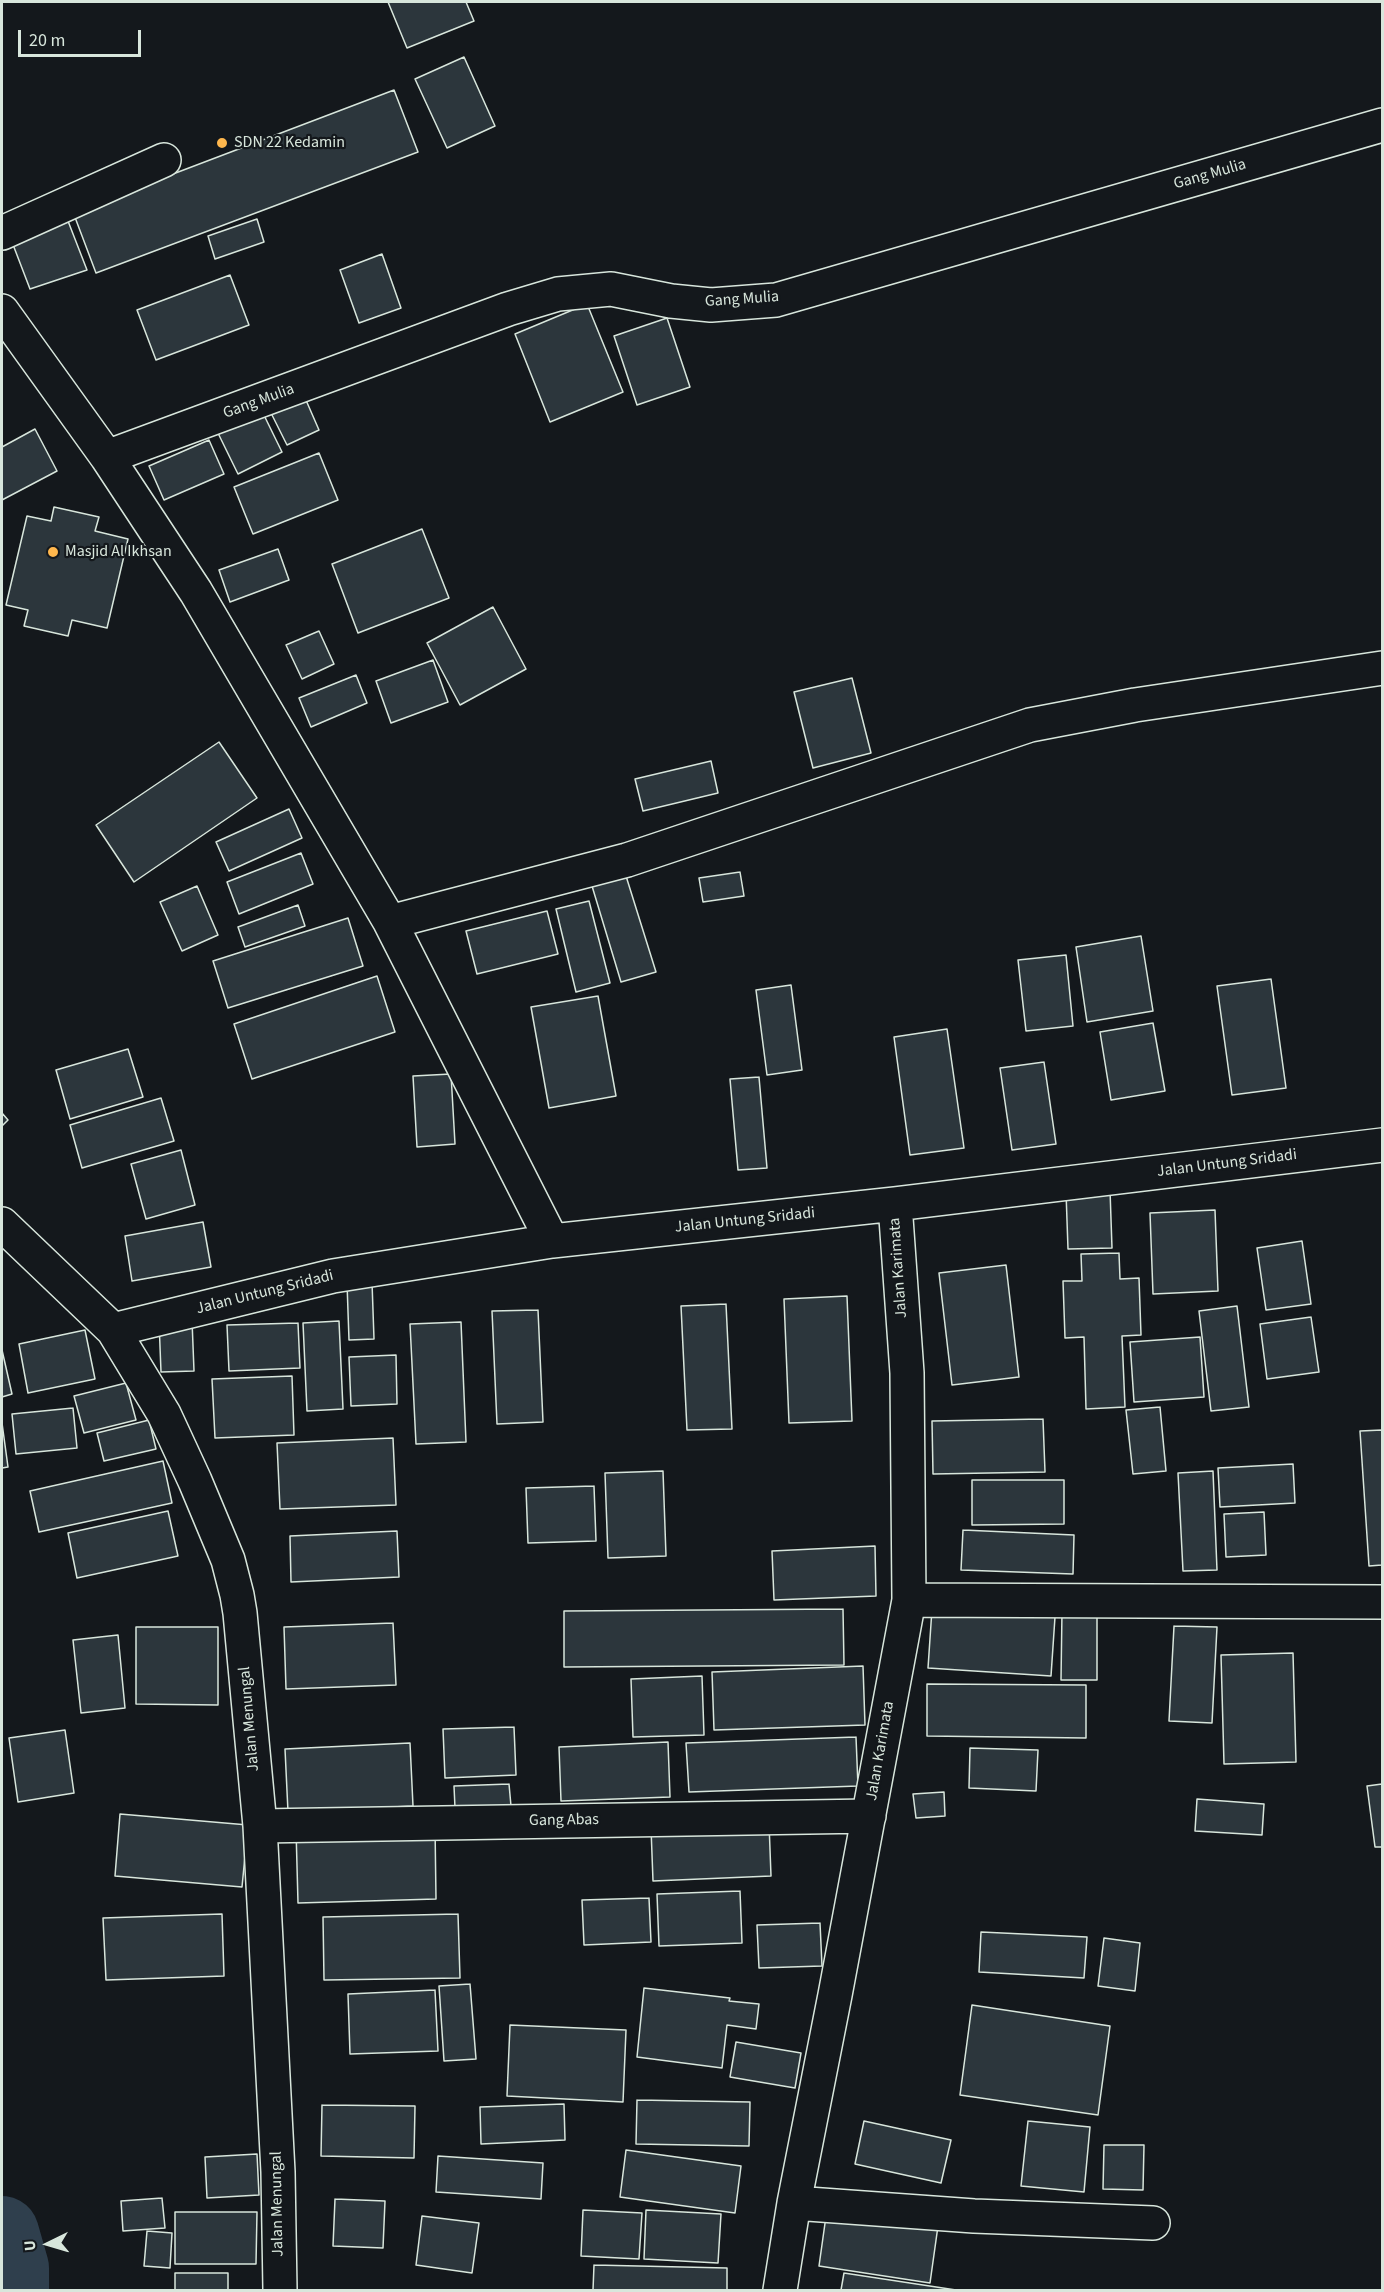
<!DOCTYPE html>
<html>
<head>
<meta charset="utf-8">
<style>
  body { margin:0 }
  #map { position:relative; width:1384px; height:2292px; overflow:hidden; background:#14181c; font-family:"Source Sans 3",sans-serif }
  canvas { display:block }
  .frame { position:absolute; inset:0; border:3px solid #d8e6dc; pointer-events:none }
  .north { position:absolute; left:18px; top:2214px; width:60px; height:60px; -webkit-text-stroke:4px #14181c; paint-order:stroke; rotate:265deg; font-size:16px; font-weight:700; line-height:24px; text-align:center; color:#d8e6dc }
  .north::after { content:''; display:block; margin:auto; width:21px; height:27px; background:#d8e6dc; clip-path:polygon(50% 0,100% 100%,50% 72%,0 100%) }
  .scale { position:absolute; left:18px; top:30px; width:123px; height:27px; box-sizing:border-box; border:3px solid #d8e6dc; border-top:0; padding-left:8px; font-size:18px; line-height:21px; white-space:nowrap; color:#d8e6dc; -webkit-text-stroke:4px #14181c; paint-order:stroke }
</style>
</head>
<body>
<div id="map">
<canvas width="1384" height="2292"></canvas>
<div class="frame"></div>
<div class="north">U</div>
<div class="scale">20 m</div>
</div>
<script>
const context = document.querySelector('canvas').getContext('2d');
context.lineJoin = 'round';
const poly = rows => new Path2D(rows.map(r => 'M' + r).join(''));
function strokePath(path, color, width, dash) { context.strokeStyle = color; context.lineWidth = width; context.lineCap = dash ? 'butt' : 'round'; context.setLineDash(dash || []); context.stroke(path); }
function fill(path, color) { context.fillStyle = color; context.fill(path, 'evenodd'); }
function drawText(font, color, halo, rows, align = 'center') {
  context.font = font + ' "Source Sans 3",sans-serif'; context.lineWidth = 4.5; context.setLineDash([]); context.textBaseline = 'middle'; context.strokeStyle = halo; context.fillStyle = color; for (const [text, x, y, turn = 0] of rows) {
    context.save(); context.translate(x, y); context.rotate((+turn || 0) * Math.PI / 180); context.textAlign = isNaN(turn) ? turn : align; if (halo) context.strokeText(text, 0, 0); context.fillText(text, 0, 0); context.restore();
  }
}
const river = poly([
  [2,2233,12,2268,12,2290]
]);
const building = poly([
  [388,2,466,2,474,21,407,48,388,2],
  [464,57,495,126,447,148,415,79,464,57],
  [394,90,418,152,96,273,73,212,394,90],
  [257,219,264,242,215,259,208,236,257,219],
  [68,221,87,270,30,289,12,242,68,221],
  [382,254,401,308,359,323,340,270,382,254],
  [230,275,249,325,156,360,137,310,230,275],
  [587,304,623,392,550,422,515,334,587,304],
  [667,318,690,387,637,405,614,336,667,318],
  [302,391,319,430,287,445,268,407,302,391],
  [259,405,282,452,238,474,215,427,259,405],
  [35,429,57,471,2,500,2,447,35,429],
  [209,440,224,474,164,500,149,466,209,440],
  [319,453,338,500,253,534,234,487,319,453],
  [54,507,99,517,95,531,128,539,107,628,72,620,68,636,24,626,28,610,6,605,27,516,51,521,54,507],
  [422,529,449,598,358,633,332,564,422,529],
  [278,549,289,580,230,602,219,570,278,549],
  [493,607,526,669,460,705,427,643,493,607],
  [319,631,334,664,302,679,286,645,319,631],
  [433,660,448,702,391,723,376,681,433,660],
  [356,675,367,703,311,727,299,698,356,675],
  [852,678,871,753,813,768,794,692,852,678],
  [219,742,257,798,134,882,96,825,219,742],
  [711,761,718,793,643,811,635,779,711,761],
  [289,809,302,838,229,871,216,842,289,809],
  [301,853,313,884,239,914,227,882,301,853],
  [740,872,744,896,703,902,699,878,740,872],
  [626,876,656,972,621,982,592,886,626,876],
  [197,886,218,935,182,951,160,902,197,886],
  [589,901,610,983,576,992,556,909,589,901],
  [298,905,305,926,245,947,238,927,298,905],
  [547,911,558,954,477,974,466,931,547,911],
  [348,918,363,966,228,1008,213,961,348,918],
  [1141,936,1153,1011,1087,1022,1076,947,1141,936],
  [1066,955,1073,1026,1026,1031,1018,960,1066,955],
  [377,976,395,1032,252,1079,234,1024,377,976],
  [1271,979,1286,1088,1232,1095,1217,986,1271,979],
  [791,985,802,1070,767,1075,756,990,791,985],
  [598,996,616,1096,549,1108,531,1007,598,996],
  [1153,1023,1165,1091,1111,1100,1100,1032,1153,1023],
  [947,1029,964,1148,910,1155,894,1037,947,1029],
  [128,1049,143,1097,70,1119,56,1070,128,1049],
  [1044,1062,1056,1144,1012,1150,1000,1068,1044,1062],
  [451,1074,455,1144,417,1147,413,1076,451,1074],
  [759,1077,767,1168,738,1170,730,1079,759,1077],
  [161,1098,174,1141,82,1168,70,1125,161,1098],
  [2,1113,8,1120,2,1126,2,1113],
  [181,1150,195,1205,146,1219,131,1164,181,1150],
  [1110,1190,1112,1248,1068,1249,1066,1192,1110,1190],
  [1215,1210,1218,1291,1153,1294,1150,1213,1215,1210],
  [203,1222,211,1267,132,1281,125,1236,203,1222],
  [1302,1241,1311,1304,1266,1310,1257,1248,1302,1241],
  [1119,1253,1120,1279,1139,1278,1141,1335,1122,1336,1125,1407,1086,1409,1084,1337,1065,1338,1063,1281,1082,1281,1081,1254,1119,1253],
  [1006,1265,1019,1377,952,1385,939,1273,1006,1265],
  [372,1282,374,1339,349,1340,347,1283,372,1282],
  [847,1296,852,1421,789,1423,784,1299,847,1296],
  [726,1304,732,1429,687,1430,681,1306,726,1304],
  [1237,1306,1249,1407,1211,1411,1199,1311,1237,1306],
  [538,1310,543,1422,497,1424,492,1311,538,1310],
  [1311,1317,1319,1372,1267,1379,1260,1324,1311,1317],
  [192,1320,194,1371,161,1372,159,1321,192,1320],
  [339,1321,343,1409,307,1411,303,1323,339,1321],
  [461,1322,466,1442,416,1444,410,1324,461,1322],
  [298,1323,300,1368,229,1371,227,1325,298,1323],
  [85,1330,95,1379,28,1393,19,1344,85,1330],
  [1200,1337,1204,1397,1134,1402,1130,1342,1200,1337],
  [2,1350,12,1394,2,1397,2,1350],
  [396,1355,397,1404,351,1406,349,1357,396,1355],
  [292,1376,294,1435,215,1438,212,1379,292,1376],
  [126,1383,136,1420,84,1433,74,1396,126,1383],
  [1160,1407,1166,1471,1133,1474,1126,1410,1160,1407],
  [73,1408,77,1448,16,1454,12,1414,73,1408],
  [1043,1419,1045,1472,933,1474,932,1421,1043,1419],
  [149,1420,156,1449,104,1461,97,1433,149,1420],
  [2,1423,8,1467,2,1468,2,1423],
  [1382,1430,1382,1565,1369,1566,1360,1431,1382,1430],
  [393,1438,396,1505,280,1509,277,1443,393,1438],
  [163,1461,172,1503,39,1532,30,1491,163,1461],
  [1293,1464,1295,1503,1220,1507,1218,1468,1293,1464],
  [663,1471,666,1556,608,1558,605,1473,663,1471],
  [1213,1471,1217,1570,1183,1571,1178,1473,1213,1471],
  [972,1480,1064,1480,1064,1524,972,1525,972,1480],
  [594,1486,596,1541,528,1543,526,1488,594,1486],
  [168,1511,178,1556,77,1578,68,1533,168,1511],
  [1264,1512,1266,1555,1226,1557,1224,1514,1264,1512],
  [963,1530,1074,1535,1073,1574,961,1570,963,1530],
  [397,1531,399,1577,291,1582,290,1536,397,1531],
  [875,1546,876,1596,774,1600,772,1551,875,1546],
  [843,1609,844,1665,564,1667,564,1611,843,1609],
  [932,1609,1055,1617,1051,1676,928,1668,932,1609],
  [1062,1611,1097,1611,1097,1680,1061,1680,1062,1611],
  [393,1623,396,1685,286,1689,284,1627,393,1623],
  [1174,1626,1217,1627,1212,1723,1169,1721,1174,1626],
  [136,1627,218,1627,218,1705,136,1704,136,1627],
  [118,1635,125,1708,81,1713,73,1640,118,1635],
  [1293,1653,1296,1762,1224,1764,1221,1655,1293,1653],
  [863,1666,865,1725,714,1730,712,1672,863,1666],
  [702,1676,704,1735,633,1737,631,1679,702,1676],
  [927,1684,1086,1685,1086,1738,927,1736,927,1684],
  [514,1727,516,1775,445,1778,443,1729,514,1727],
  [65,1730,74,1793,18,1802,9,1738,65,1730],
  [856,1737,858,1786,689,1792,686,1743,856,1737],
  [668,1742,670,1797,561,1801,559,1747,668,1742],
  [410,1743,413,1806,288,1812,285,1749,410,1743],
  [970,1748,1038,1750,1036,1791,969,1788,970,1748],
  [509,1784,511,1806,455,1808,454,1786,509,1784],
  [1382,1784,1382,1847,1375,1847,1367,1786,1382,1784],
  [944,1792,945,1816,916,1818,913,1794,944,1792],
  [1197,1799,1264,1804,1262,1835,1195,1831,1197,1799],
  [120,1814,248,1825,242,1887,115,1876,120,1814],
  [769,1823,771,1876,653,1881,651,1828,769,1823],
  [435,1825,436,1899,298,1903,296,1829,435,1825],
  [740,1891,742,1943,659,1946,657,1894,740,1891],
  [649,1898,651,1942,584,1945,582,1900,649,1898],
  [222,1914,224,1976,106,1980,103,1918,222,1914],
  [458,1914,460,1978,324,1980,323,1917,458,1914],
  [820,1923,822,1966,759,1968,757,1925,820,1923],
  [981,1932,1087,1937,1084,1978,979,1972,981,1932],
  [1104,1938,1140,1943,1135,1991,1098,1986,1104,1938],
  [470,1984,476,2059,444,2061,439,1986,470,1984],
  [644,1988,730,1998,729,2001,759,2004,756,2029,727,2025,722,2068,637,2057,644,1988],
  [435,1990,438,2051,350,2054,348,1994,435,1990],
  [972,2005,1110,2026,1098,2115,960,2095,972,2005],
  [510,2025,626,2030,623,2102,507,2096,510,2025],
  [736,2042,801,2053,795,2088,730,2077,736,2042],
  [637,2100,750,2102,749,2146,636,2144,637,2100],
  [564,2104,565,2140,481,2144,480,2107,564,2104],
  [322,2105,415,2106,414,2158,321,2156,322,2105],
  [864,2121,951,2140,941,2183,855,2164,864,2121],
  [1028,2121,1090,2127,1084,2192,1021,2186,1028,2121],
  [1104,2145,1144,2145,1143,2190,1103,2189,1104,2145],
  [626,2150,741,2166,735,2213,620,2197,626,2150],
  [257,2154,259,2195,207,2198,205,2157,257,2154],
  [438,2156,543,2163,541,2199,436,2192,438,2156],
  [162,2198,165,2228,123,2231,121,2201,162,2198],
  [335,2199,385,2201,383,2248,333,2246,335,2199],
  [827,2209,938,2226,930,2283,819,2266,827,2209],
  [583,2210,642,2213,639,2259,581,2256,583,2210],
  [646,2210,721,2214,718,2263,644,2259,646,2210],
  [175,2212,257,2212,256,2264,175,2264,175,2212],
  [422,2216,479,2223,472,2273,416,2265,422,2216],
  [147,2231,172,2233,170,2268,144,2266,147,2231],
  [594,2265,727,2268,727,2290,593,2290,594,2265],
  [175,2273,228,2273,228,2290,175,2290,175,2273],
  [844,2273,956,2290,841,2290,844,2273]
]);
const minor = poly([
  [2,233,164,160],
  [2,311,107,457,196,592,390,922,552,1241],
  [107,457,508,309,558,294,611,289,671,301,711,305,776,300,1382,125],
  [390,922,627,860,1030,725,1135,705,1382,668],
  [2,1224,113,1330,164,1414,195,1481,228,1560,237,1595,240,1613,260,1826,278,2172,280,2290],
  [113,1330,333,1276,552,1241,895,1204,1382,1145],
  [909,1600,1382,1602],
  [260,1826,869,1816],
  [794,2203,974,2216,1153,2223],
  [780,2290,794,2203,835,1995,909,1600,907,1373,895,1204]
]);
const markers = [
  [222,143,6,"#ffb74d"],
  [53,552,6,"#ffb74d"]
];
const poiNames = [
  ["SDN 22 Kedamin",234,143],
  ["Masjid Al Ikhsan",65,552]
];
const streetNames = [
  ["Gang Mulia",1210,175,-16],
  ["Gang Mulia",742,300,-4],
  ["Gang Mulia",259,402,-20],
  ["Jalan Untung Sridadi",1227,1164,-7],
  ["Jalan Untung Sridadi",745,1221,-6],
  ["Jalan Karimata",899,1268,-94],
  ["Jalan Untung Sridadi",265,1293,-14],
  ["Jalan Menungal",250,1719,-95],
  ["Jalan Karimata",881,1751,-80],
  ["Gang Abas",564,1821,-1],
  ["Jalan Menungal",278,2204,-91]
];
strokePath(river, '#2f3f4d', 74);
fill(building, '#2c363c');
strokePath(building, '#d8e6dc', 1.5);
strokePath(minor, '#d8e6dc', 36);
strokePath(minor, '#14181c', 33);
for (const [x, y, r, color] of markers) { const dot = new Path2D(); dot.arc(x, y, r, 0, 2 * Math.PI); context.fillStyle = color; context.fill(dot); strokePath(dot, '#14181c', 2); }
drawText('16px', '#d8e6dc', '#14181c', poiNames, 'left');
drawText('16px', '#d8e6dc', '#14181c', streetNames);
</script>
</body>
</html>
